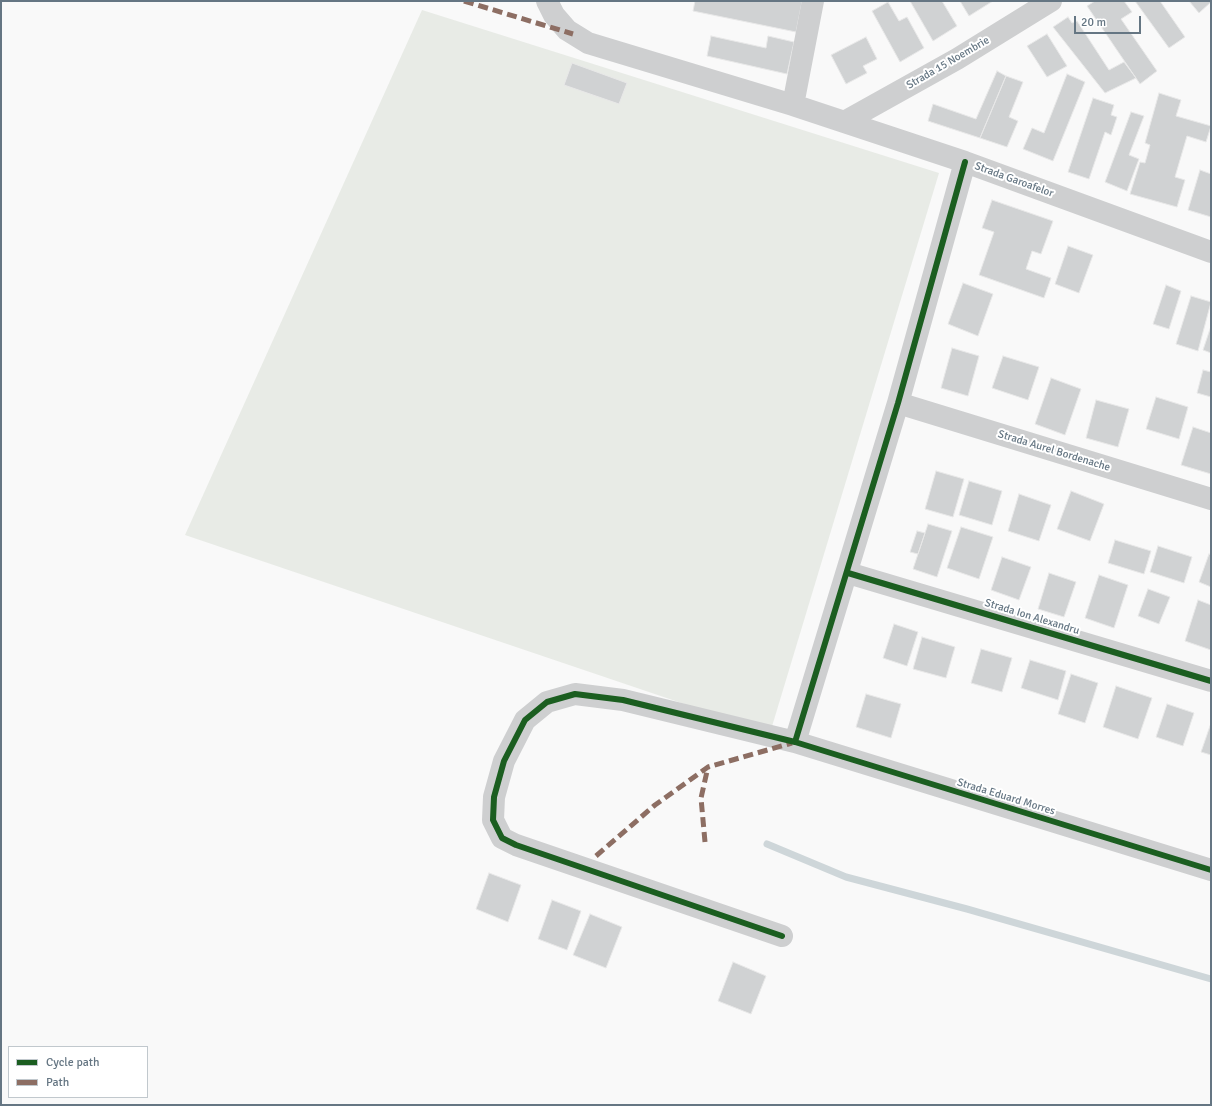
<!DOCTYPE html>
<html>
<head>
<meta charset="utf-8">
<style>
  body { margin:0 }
  #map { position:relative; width:1212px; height:1106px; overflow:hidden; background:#f9f9f9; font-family:Signika,sans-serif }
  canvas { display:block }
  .frame { position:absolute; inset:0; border:2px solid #657683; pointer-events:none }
  .legend { position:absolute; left:8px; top:1046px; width:140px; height:52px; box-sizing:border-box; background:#fff; border:1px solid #c1c8cd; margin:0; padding:5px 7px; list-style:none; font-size:12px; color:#657683 }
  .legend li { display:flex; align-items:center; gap:8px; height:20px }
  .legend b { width:20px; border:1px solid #c1c8cd }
  .scale { position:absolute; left:1074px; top:16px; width:67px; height:18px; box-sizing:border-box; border:2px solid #657683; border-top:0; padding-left:5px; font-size:12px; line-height:14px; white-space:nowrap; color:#657683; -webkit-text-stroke:3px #fff; paint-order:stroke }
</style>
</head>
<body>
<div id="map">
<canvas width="1212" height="1106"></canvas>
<div class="frame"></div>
<ul class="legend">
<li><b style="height:5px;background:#1b5e20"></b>Cycle path</li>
<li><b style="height:5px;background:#8d6e63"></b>Path</li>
</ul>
<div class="scale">20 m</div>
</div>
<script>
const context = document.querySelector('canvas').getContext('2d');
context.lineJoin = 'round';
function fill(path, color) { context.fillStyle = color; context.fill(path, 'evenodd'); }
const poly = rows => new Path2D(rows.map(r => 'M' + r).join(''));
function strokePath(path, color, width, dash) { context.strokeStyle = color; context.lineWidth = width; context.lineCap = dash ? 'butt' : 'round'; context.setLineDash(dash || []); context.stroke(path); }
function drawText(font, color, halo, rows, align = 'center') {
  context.font = font + ' Signika,sans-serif'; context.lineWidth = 4; context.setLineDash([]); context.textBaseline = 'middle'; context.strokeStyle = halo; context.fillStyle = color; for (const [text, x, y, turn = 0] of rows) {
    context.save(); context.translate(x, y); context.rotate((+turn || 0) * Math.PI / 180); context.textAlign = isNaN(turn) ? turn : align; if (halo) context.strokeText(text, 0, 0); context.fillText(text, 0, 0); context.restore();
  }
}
const green = poly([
  [422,10,939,173,770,733,185,535]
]);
const stream = poly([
  [767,844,846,877,967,909,1211,979]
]);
const building = poly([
  [695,1,797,1,802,2,796,32,693,11,695,1],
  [910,1,942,1,957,26,933,41,910,1],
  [960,1,993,1,969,16,960,1],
  [1095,1,1124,1,1132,12,1121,19,1157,71,1140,84,1087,6,1095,1],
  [1135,1,1160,1,1185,37,1169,48,1135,1],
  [1189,1,1211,1,1211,2,1199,13,1189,1],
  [888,2,899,21,907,17,924,48,900,62,872,11,888,2],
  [1068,17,1072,23,1077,21,1109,70,1124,62,1136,78,1105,93,1053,27,1068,17],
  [1047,34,1067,66,1047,77,1027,46,1047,34],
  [711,36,766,48,768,36,794,42,787,74,707,56,711,36],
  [866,37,877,59,863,66,867,73,846,84,831,55,866,37],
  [572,63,627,83,619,104,564,85,572,63],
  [997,71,1006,76,980,138,928,121,933,104,976,119,997,71],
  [1067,74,1085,82,1053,161,1023,149,1032,128,1044,133,1067,74],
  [1006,76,1023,82,1009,117,1018,121,1007,147,980,138,1006,76],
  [1159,93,1181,100,1176,116,1211,126,1206,142,1187,136,1175,177,1185,180,1177,207,1130,194,1140,162,1145,163,1150,145,1145,143,1159,93],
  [1093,98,1114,105,1111,115,1117,117,1111,135,1105,132,1089,179,1068,172,1093,98],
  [1131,112,1144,116,1129,155,1139,159,1127,191,1105,182,1131,112],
  [1200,170,1211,174,1211,217,1188,210,1200,170],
  [992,200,1053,221,1041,254,1032,251,1026,269,1051,278,1044,298,979,275,994,232,982,228,992,200],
  [1068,246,1093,255,1079,293,1055,284,1068,246],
  [963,283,993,294,978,336,948,324,963,283],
  [1166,285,1181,291,1169,329,1153,324,1166,285],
  [1191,296,1211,302,1198,351,1176,344,1191,296],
  [1211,326,1211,353,1203,350,1211,326],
  [952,348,979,356,968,396,941,388,952,348],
  [1003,356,1039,367,1028,400,992,388,1003,356],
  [1203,370,1211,372,1211,397,1197,393,1203,370],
  [1051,378,1081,389,1065,435,1035,424,1051,378],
  [1156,397,1188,407,1179,439,1146,429,1156,397],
  [1096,400,1129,409,1118,447,1086,438,1096,400],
  [1193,427,1211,433,1211,474,1181,465,1193,427],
  [936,471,964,479,953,517,925,509,936,471],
  [969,481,1002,491,992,525,959,515,969,481],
  [1071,491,1104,504,1090,541,1057,529,1071,491],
  [1019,494,1051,505,1039,541,1008,531,1019,494],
  [928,524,952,531,937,577,913,569,928,524],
  [961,527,993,537,979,579,947,568,961,527],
  [917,531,925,533,918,554,910,552,917,531],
  [1115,540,1151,551,1144,574,1108,563,1115,540],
  [1158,546,1192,557,1184,583,1150,572,1158,546],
  [1209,554,1211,555,1211,587,1199,582,1209,554],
  [1002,557,1031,567,1019,600,991,590,1002,557],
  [1049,573,1076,582,1064,617,1038,609,1049,573],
  [1099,575,1128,585,1114,628,1085,618,1099,575],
  [1148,589,1170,597,1159,624,1138,616,1148,589],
  [1198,600,1211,605,1211,650,1185,641,1198,600],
  [894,624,918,632,907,666,883,658,894,624],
  [922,637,955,647,946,678,913,669,922,637],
  [981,649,1012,658,1002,692,971,683,981,649],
  [1030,660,1066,671,1058,700,1021,688,1030,660],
  [1071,674,1098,683,1085,723,1058,714,1071,674],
  [1116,686,1152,698,1138,739,1103,727,1116,686],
  [866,694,901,704,891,738,856,727,866,694],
  [1167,704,1194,713,1183,746,1156,737,1167,704],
  [1211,723,1211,755,1201,752,1211,723],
  [489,873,521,885,508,922,476,909,489,873],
  [552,900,581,911,567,950,538,939,552,900],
  [590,914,622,927,606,968,573,955,590,914],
  [733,962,766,976,751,1014,718,1001,733,962]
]);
const minor = poly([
  [547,1,554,15,567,30,588,43,793,105,965,162,1211,252],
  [793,105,813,1],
  [844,122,957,59,1051,1],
  [898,403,1211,499],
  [848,573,1211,681],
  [795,742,898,403,965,162],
  [782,936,516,845,502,838,493,820,494,797,504,761,525,720,547,702,575,694,623,700,795,742,1211,870]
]);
const quiet = poly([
  [464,1,573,34],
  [705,842,701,798,708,767],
  [596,856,655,805,708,767,792,743]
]);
const cycleway = poly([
  [848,573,1211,681],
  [795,742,898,403,965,162],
  [782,936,516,845,502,838,493,820,494,797,504,761,525,720,547,702,575,694,623,700,795,742,1211,870]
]);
const streetNames = [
  ["Strada 15 Noembrie",948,63,-30],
  ["Strada Garoafelor",1014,180,20],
  ["Strada Aurel Bordenache",1054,451,17],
  ["Strada Ion Alexandru",1032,617,17],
  ["Strada Eduard Morres",1006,797,17]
];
fill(green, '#e8ebe6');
strokePath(stream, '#ced6d9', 7);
fill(building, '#d0d2d3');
strokePath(building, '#e8e8e8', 1);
strokePath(minor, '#cecfd0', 22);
strokePath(quiet, '#8d6e63', 5, [10, 5]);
strokePath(cycleway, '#1b5e20', 6);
drawText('11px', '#657683', '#fff', streetNames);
</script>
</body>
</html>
